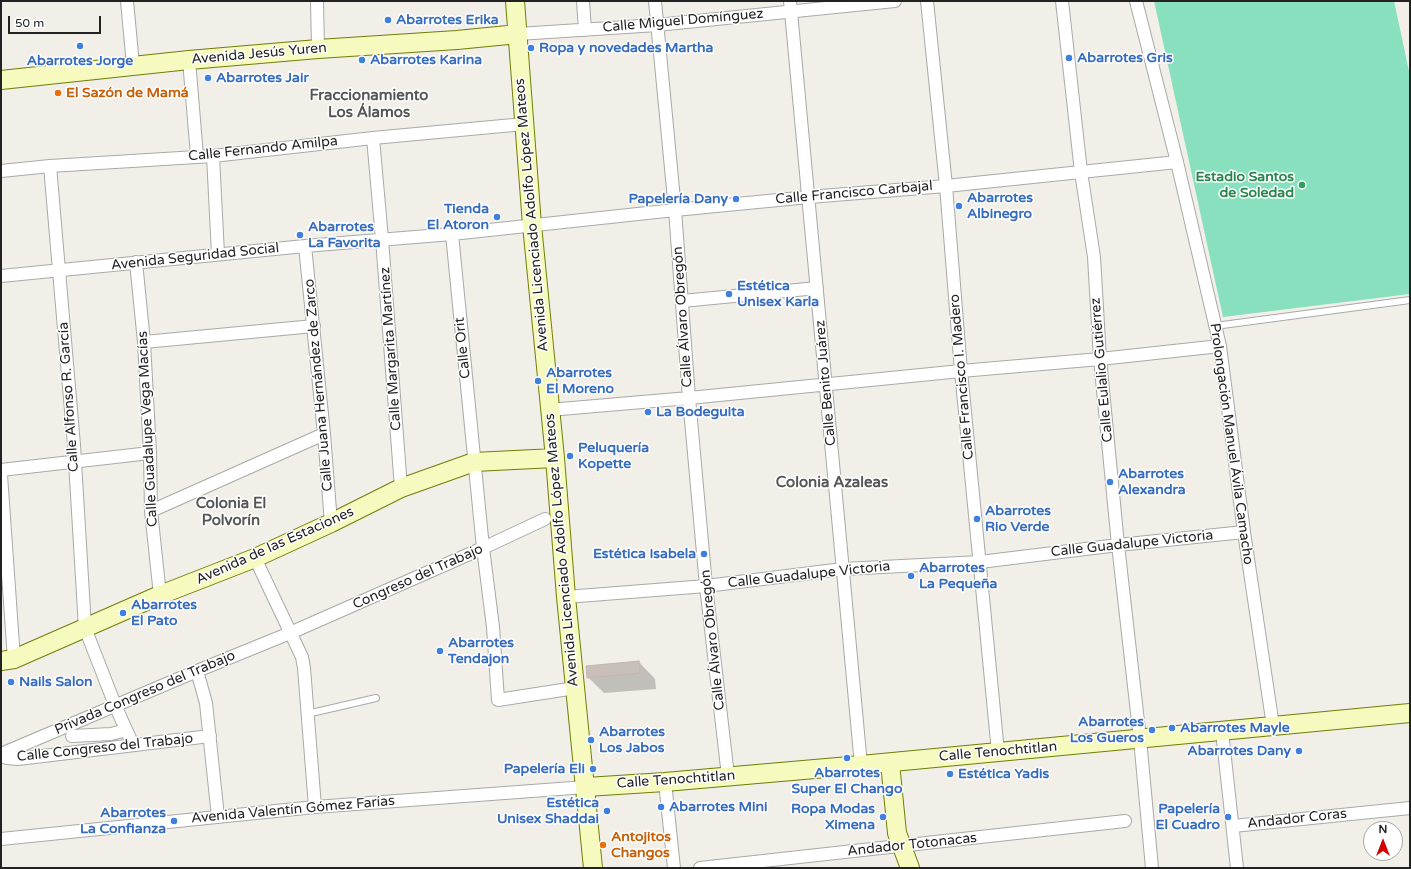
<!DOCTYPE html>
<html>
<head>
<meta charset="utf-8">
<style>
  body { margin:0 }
  #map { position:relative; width:1411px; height:869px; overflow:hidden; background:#f2efe9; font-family:"Varela Round",sans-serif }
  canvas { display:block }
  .frame { position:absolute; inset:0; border:2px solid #222; pointer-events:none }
  .north { position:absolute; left:1363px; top:821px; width:40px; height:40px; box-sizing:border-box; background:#fff; border:1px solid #a7a7a7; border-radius:50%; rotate:0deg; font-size:11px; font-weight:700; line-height:16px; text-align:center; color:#222 }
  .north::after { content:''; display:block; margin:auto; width:14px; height:18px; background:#d40000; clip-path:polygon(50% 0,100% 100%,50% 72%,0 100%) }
  .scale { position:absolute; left:8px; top:16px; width:93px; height:18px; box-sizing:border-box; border:2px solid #222; border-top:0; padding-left:5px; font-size:12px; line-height:14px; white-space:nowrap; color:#222; -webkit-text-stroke:3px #fff; paint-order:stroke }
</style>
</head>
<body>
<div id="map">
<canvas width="1411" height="869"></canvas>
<div class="frame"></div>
<div class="north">N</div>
<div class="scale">50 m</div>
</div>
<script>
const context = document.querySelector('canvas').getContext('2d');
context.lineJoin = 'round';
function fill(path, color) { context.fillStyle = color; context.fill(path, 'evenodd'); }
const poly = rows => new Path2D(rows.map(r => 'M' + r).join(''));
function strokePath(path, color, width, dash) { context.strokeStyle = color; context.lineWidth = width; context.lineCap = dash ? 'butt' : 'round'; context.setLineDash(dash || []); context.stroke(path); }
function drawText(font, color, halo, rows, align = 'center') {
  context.font = font + ' "Varela Round",sans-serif'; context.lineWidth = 3; context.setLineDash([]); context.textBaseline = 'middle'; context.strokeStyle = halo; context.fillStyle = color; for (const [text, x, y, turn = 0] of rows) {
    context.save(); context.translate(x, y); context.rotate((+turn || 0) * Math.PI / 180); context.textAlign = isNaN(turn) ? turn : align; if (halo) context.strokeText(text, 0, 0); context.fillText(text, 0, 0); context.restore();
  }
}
const pitch = poly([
  [1154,1,1394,1,1410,76,1410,294,1223,317]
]);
const shadow = poly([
  [639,662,655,679,656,689,604,693,588,677]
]);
const building = poly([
  [639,661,640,673,587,678,586,666,639,661]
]);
const lane = poly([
  [1215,326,1410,300],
  [307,714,376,698]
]);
const street = poly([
  [127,1,133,65],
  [317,1,318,49],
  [583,1,585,30],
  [655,1,675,210,689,398,706,586,728,776],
  [790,1,861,765],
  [927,1,946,186,961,371,998,752],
  [1062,1,1081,172,1094,257,1100,359,1118,545,1140,739,1152,868],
  [1136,1,1177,162,1220,346,1244,532,1273,726],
  [518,34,657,25,895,1],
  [189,60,197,156],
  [373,138,382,239,401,488],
  [213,156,218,254],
  [50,166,74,445,85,628,115,705,133,745],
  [1,171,50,166,213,156,373,138,524,124],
  [452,234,483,548,493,627,498,700,575,688],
  [305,246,324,434,331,523],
  [136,262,144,342,150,453,151,511,160,595],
  [1,276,305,246,452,234,675,210,809,197,946,186,1177,162],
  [682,301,817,288],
  [144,342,314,326],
  [549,410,689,398,961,371,1100,359,1220,346],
  [1,470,150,453],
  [1,475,14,659],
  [151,511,324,434],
  [255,558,302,657,304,668,315,807],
  [566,597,706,586,843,569,980,562,1118,545,1244,532],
  [197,671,206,703,218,817],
  [1222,731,1237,868],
  [72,736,111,734,126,730],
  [1,754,197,671,290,633,483,548,545,519],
  [1,756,7,758,18,759,210,736],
  [665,782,674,868],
  [1233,826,1410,808],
  [1,839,315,807,586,787],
  [700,868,1125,821]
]);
const secondary = poly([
  [515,1,532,225,555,458,566,597,593,868],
  [1,80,189,60,318,49,457,40,518,34],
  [1,661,14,659,160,595,255,558,331,523,401,488,474,462,555,458],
  [890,763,897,833,910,868],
  [586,787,665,782,861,765,1410,713]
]);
const markers = [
  [388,20,4,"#3f7fe0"],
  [80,46,4,"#3f7fe0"],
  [531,48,4,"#3f7fe0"],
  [1069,58,4,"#3f7fe0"],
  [362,60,4,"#3f7fe0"],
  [208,78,4,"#3f7fe0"],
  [58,93,4,"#e8710a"],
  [1302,185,4,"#2e9e5b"],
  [736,199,4,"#3f7fe0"],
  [959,206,4,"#3f7fe0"],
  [497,217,4,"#3f7fe0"],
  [300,235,4,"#3f7fe0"],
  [729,294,4,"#3f7fe0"],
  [538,381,4,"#3f7fe0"],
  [648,412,4,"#3f7fe0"],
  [570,456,4,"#3f7fe0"],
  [1110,482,4,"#3f7fe0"],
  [977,519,4,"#3f7fe0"],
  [704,554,4,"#3f7fe0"],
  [911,576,4,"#3f7fe0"],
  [123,613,4,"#3f7fe0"],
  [440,651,4,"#3f7fe0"],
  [11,682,4,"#3f7fe0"],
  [1172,728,4,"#3f7fe0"],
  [1152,730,4,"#3f7fe0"],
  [591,740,4,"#3f7fe0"],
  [1299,751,4,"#3f7fe0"],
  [847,758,4,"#3f7fe0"],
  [593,769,4,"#3f7fe0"],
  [950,774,4,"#3f7fe0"],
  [661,807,4,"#3f7fe0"],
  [607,811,4,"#3f7fe0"],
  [883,817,4,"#3f7fe0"],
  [1228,817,4,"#3f7fe0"],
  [174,821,4,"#3f7fe0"],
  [603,845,4,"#e8710a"]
];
const shopNames = [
  ["Abarrotes Erika",396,20],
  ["Ropa y novedades Martha",539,48],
  ["Abarrotes Gris",1077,58],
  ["Abarrotes Karina",370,60],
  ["Abarrotes Jorge",80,61,"center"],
  ["Abarrotes Jair",216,78],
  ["Abarrotes",967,198],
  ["Albinegro",967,214],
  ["Papelería Dany",728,199,"right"],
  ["Tienda",489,209,"right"],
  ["El Atoron",489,225,"right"],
  ["Abarrotes",308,227],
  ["La Favorita",308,243],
  ["Estética",737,286],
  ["Unisex Karla",737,302],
  ["Abarrotes",546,373],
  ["El Moreno",546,389],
  ["La Bodeguita",656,412],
  ["Peluquería",578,448],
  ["Kopette",578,464],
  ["Abarrotes",1118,474],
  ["Alexandra",1118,490],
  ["Abarrotes",985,511],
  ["Rio Verde",985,527],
  ["Estética Isabela",696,554,"right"],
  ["Abarrotes",919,568],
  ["La Pequeña",919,584],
  ["Abarrotes",131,605],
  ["El Pato",131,621],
  ["Abarrotes",448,643],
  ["Tendajon",448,659],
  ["Nails Salon",19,682],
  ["Abarrotes",1144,722,"right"],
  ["Los Gueros",1144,738,"right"],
  ["Abarrotes Mayle",1180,728],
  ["Abarrotes",599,732],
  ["Los Jabos",599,748],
  ["Abarrotes Dany",1291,751,"right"],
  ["Papelería Eli",585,769,"right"],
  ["Abarrotes",847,773,"center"],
  ["Super El Chango",847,789,"center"],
  ["Estética Yadis",958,774],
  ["Estética",599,803,"right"],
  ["Unisex Shaddai",599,819,"right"],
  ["Abarrotes Mini",669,807],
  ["Ropa Modas",875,809,"right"],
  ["Ximena",875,825,"right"],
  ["Papelería",1220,809,"right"],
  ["El Cuadro",1220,825,"right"],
  ["Abarrotes",166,813,"right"],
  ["La Confianza",166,829,"right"]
];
const streetNames = [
  ["Calle Miguel Domínguez",683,21,-5],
  ["Avenida Jesús Yuren",259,54,-5],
  ["Calle Fernando Amilpa",263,149,-6],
  ["Calle Francisco Carbajal",854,193,-5],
  ["Avenida Licenciado Adolfo López Mateos",532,215,-95],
  ["Avenida Seguridad Social",195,257,-6],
  ["Calle Álvaro Obregón",683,317,-94],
  ["Calle Orit",463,348,-96],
  ["Calle Margarita Martínez",391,349,-94],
  ["Calle Eulalio Gutiérrez",1102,370,-95],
  ["Calle Francisco I. Madero",962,377,-95],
  ["Calle Benito Juárez",826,383,-95],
  ["Calle Juana Hernández de Zarco",319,385,-95],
  ["Calle Alfonso R. García",69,397,-94],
  ["Calle Guadalupe Vega Macías",148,429,-93],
  ["Prolongación Manuel Ávila Camacho",1231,444,82],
  ["Calle Guadalupe Victoria",1132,544,-6],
  ["Avenida de las Estaciones",275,546,-24],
  ["Avenida Licenciado Adolfo López Mateos",562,550,-95],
  ["Calle Guadalupe Victoria",809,575,-6],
  ["Congreso del Trabajo",418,577,-24],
  ["Calle Álvaro Obregón",713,640,-96],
  ["Privada Congreso del Trabajo",145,693,-23],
  ["Calle Congreso del Trabajo",105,748,-6],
  ["Calle Tenochtitlan",998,752,-5],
  ["Calle Tenochtitlan",676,780,-4],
  ["Avenida Valentín Gómez Farías",293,810,-5],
  ["Andador Coras",1297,819,-6],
  ["Andador Totonacas",912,845,-6]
];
const foodNames = [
  ["El Sazón de Mamá",66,93],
  ["Antojitos",611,837],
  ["Changos",611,853]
];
const leisureNames = [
  ["Estadio Santos",1294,177],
  ["de Soledad",1294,193]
];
const neighbourhoodNames = [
  ["Fraccionamiento",369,96],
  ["Los Álamos",369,113],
  ["Colonia Azaleas",832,483],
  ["Colonia El",231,504],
  ["Polvorín",231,521]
];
fill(pitch, '#88e0be');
fill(shadow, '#0003');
fill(building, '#c7bfb8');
strokePath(building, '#c4b6ab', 1);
strokePath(lane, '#a9a9a9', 8);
strokePath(street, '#a9a9a9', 14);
strokePath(secondary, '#707d05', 20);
strokePath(lane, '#fff', 6);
strokePath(street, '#fff', 12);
strokePath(secondary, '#f7fabf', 18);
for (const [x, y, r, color] of markers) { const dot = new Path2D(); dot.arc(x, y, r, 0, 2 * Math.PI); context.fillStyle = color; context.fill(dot); strokePath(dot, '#fff', 1.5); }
drawText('bold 14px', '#366cbe', '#fff', shopNames, 'left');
drawText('14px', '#222', '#fff', streetNames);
drawText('bold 14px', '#c56008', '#fff', foodNames, 'left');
drawText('bold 14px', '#27864d', '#fff', leisureNames, 'right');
drawText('bold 15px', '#555', '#fff', neighbourhoodNames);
</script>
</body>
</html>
